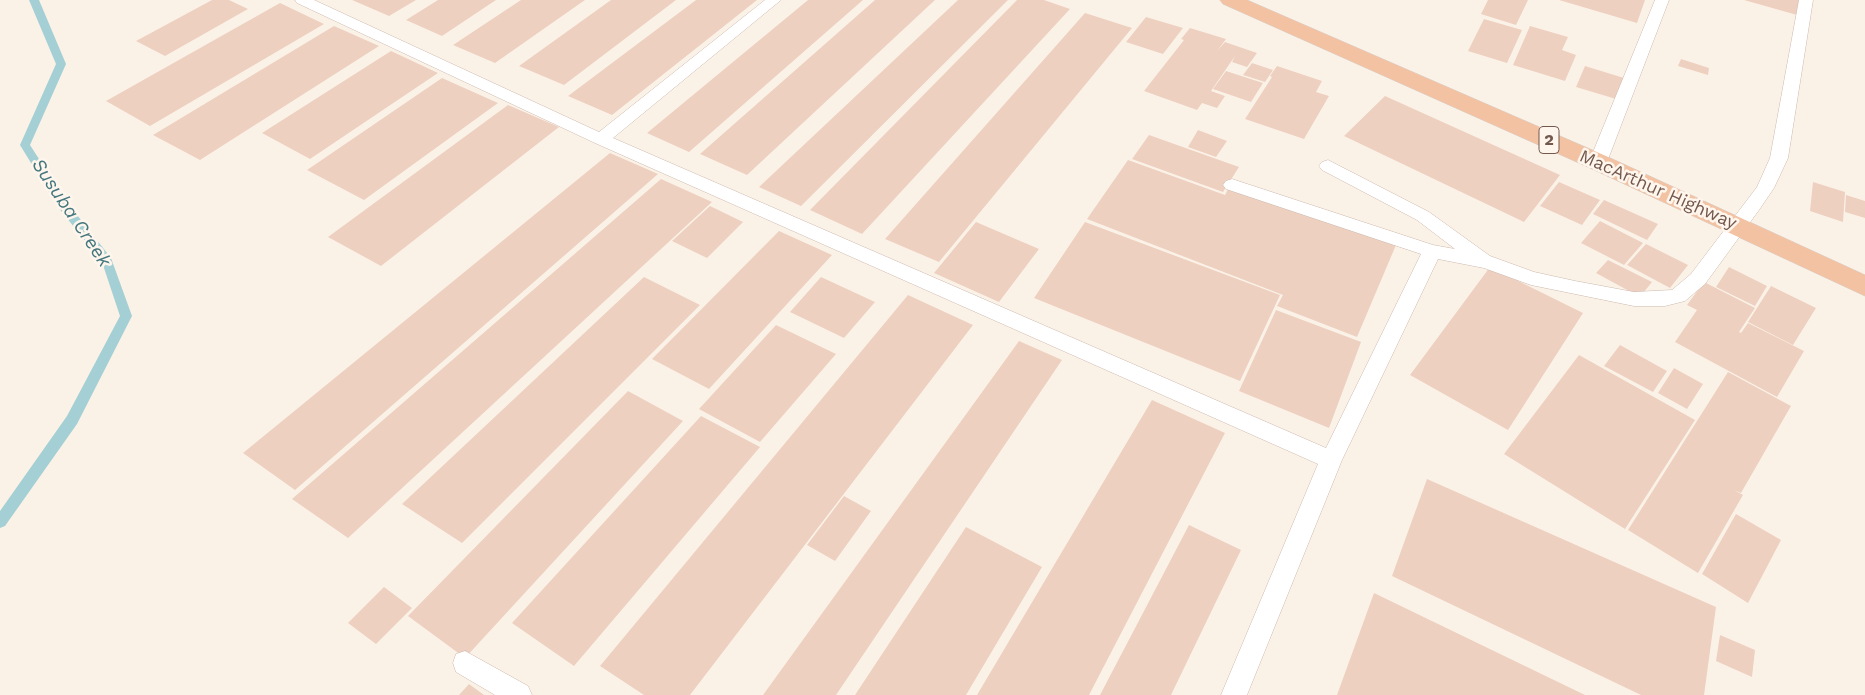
<!DOCTYPE html>
<html>
<head>
<meta charset="utf-8">
<style>
  body { margin:0 }
  canvas { display:block; background:#fbf2e7 }
</style>
</head>
<body>
<canvas width="1865" height="695"></canvas>
<script>
const context = document.querySelector('canvas').getContext('2d');
context.lineJoin = 'round';
const poly = rows => new Path2D(rows.map(r => 'M' + r).join(''));
function fill(path, color) { context.fillStyle = color; context.fill(path, 'evenodd'); }
function strokePath(path, color, width, dash) { context.strokeStyle = color; context.lineWidth = width; context.lineCap = dash ? 'butt' : 'round'; context.setLineDash(dash || []); context.stroke(path); }
function drawText(font, color, halo, rows, align = 'center') {
  context.font = font + ' "Work Sans",sans-serif'; context.lineWidth = 5; context.setLineDash([]); context.textBaseline = 'middle'; context.strokeStyle = halo; context.fillStyle = color; for (const [text, x, y, turn = 0] of rows) {
    context.save(); context.translate(x, y); context.rotate((+turn || 0) * Math.PI / 180); context.textAlign = isNaN(turn) ? turn : align; if (halo) context.strokeText(text, 0, 0); context.fillText(text, 0, 0); context.restore();
  }
}
const stream = poly([
  [29,0,39,0,66,64,30,145,66,201,111,258,132,316,77,424,5,526,0,528,0,511,67,416,120,316,102,262,58,207,20,145,56,64,29,0]
]);
const building = poly([
  [212,0,229,0,248,9,165,56,136,41],
  [352,0,416,0,389,16],
  [438,0,496,0,442,36,406,20],
  [521,0,585,0,495,63,453,45],
  [611,0,676,0,564,85,519,66],
  [696,0,757,0,612,115,568,96],
  [808,0,863,0,689,152,647,133],
  [875,0,935,0,747,175,700,154],
  [958,0,1008,0,801,206,759,187],
  [1017,0,1044,0,1070,9,862,234,810,210],
  [1488,0,1528,0,1516,25,1481,14],
  [1559,0,1645,0,1637,23],
  [1744,0,1799,0,1797,15],
  [280,3,324,24,150,126,106,101],
  [1085,13,1132,28,939,262,885,239],
  [1146,17,1183,28,1163,54,1126,42],
  [1484,19,1522,30,1507,63,1468,51],
  [334,26,379,46,200,160,153,135],
  [1530,26,1568,37,1562,50,1576,55,1565,81,1513,65],
  [1190,28,1226,39,1217,51,1225,42,1257,53,1247,67,1232,62,1235,56,1211,91,1225,96,1217,108,1202,103,1197,110,1144,91,1184,40,1181,39],
  [391,51,438,73,310,159,262,133],
  [1681,59,1709,68,1708,75,1678,66],
  [1252,63,1273,70,1265,82,1243,75],
  [1277,66,1322,81,1316,92,1329,96,1304,139,1245,119,1272,77,1270,76],
  [1585,66,1624,78,1616,99,1576,87],
  [1226,71,1263,83,1251,102,1213,89],
  [442,78,498,103,364,200,307,170],
  [1385,96,1560,175,1524,222,1344,136],
  [508,105,559,127,381,266,328,237],
  [1198,130,1227,141,1216,157,1188,147],
  [1149,135,1239,167,1223,192,1132,159],
  [610,153,658,174,295,490,243,453],
  [1128,160,1225,195,1230,185,1396,245,1357,337,1277,306,1283,295,1087,219],
  [661,179,712,202,348,538,292,499],
  [1559,182,1600,200,1582,225,1540,206],
  [1813,182,1845,192,1843,222,1810,211],
  [1846,195,1865,201,1865,218,1845,212],
  [1604,200,1658,224,1647,240,1593,214],
  [710,206,743,222,707,258,672,241],
  [1600,221,1643,243,1624,265,1581,243],
  [976,222,1039,249,999,302,934,273],
  [1085,222,1280,295,1240,381,1034,298],
  [779,231,832,255,709,389,652,359],
  [1646,244,1688,265,1670,288,1627,265],
  [1608,260,1652,282,1640,297,1596,273],
  [1490,267,1583,313,1508,430,1410,375],
  [1729,267,1767,286,1755,306,1716,287],
  [644,277,700,305,462,543,402,504],
  [821,277,875,302,844,338,790,312],
  [1704,282,1755,308,1739,332,1741,333,1748,323,1804,351,1777,397,1675,342,1697,310,1687,305],
  [1771,286,1816,308,1793,345,1748,322],
  [908,295,973,325,690,695,644,695,600,666],
  [1276,310,1361,342,1329,428,1239,391],
  [776,325,836,354,760,442,699,409],
  [1019,341,1062,360,836,695,763,695],
  [1620,345,1667,371,1653,392,1604,366],
  [1579,355,1695,420,1625,529,1504,454],
  [1674,368,1703,384,1687,409,1658,393],
  [1728,372,1791,406,1741,493,1734,490,1743,495,1698,573,1628,530],
  [628,391,683,421,465,658,408,616],
  [1152,400,1225,433,1089,695,977,695],
  [701,416,760,447,574,666,512,623],
  [1427,479,1716,607,1704,695,1641,695,1392,576],
  [844,496,871,511,835,561,807,545],
  [1736,514,1781,540,1748,603,1702,574],
  [1189,525,1241,550,1171,695,1100,695],
  [966,527,1042,567,966,695,855,695],
  [384,587,412,608,376,644,348,623],
  [1374,593,1585,695,1337,695],
  [1720,635,1755,650,1752,677,1716,661],
  [469,684,484,695,459,695]
]);
const service = poly([
  [295,0,314,0,599,132,765,0,781,0,613,138,1326,448,1421,254,1226,189,1223,185,1226,181,1232,179,1238,181,1433,245,1455,249,1417,220,1322,170,1319,166,1322,162,1328,160,1429,212,1490,256,1534,272,1575,281,1634,292,1672,290,1691,274,1757,187,1770,158,1799,0,1813,0,1788,158,1774,188,1759,210,1705,284,1685,301,1665,306,1634,306,1531,285,1484,268,1438,259,1342,460,1247,695,1221,695,1318,464,595,143,297,3,295,0],
  [1655,0,1669,0,1607,162,1604,166,1598,168,1592,166,1589,162,1655,0],
  [465,651,528,686,532,695,495,695,456,672,453,663,456,654,465,651]
]);
const trunk = poly([
  [1220,0,1247,0,1606,156,1865,275,1865,296,1590,168,1223,4,1220,0]
]);
const shields = [
  [1549,140,20]
];
const shieldNames = [
  ["2",1549,140]
];
const streetNames = [
  ["MacArthur Highway",1658,190,24]
];
const waterNames = [
  ["Susuba Creek",71,213,56]
];
fill(stream, '#a4cfd4');
fill(building, '#eed0c0');
strokePath(service, '#ccb9ae', 1);
strokePath(trunk, '#d8d0cd', 1);
fill(service, '#fff');
fill(trunk, '#f2c2a3');
for (const [x, y, w] of shields) { const box = new Path2D(); box.roundRect(x - w / 2, y - 13.5, w, 27, 4); context.fillStyle = '#fef6ed'; context.fill(box); strokePath(box, '#73584d', 1); }
drawText('bold 16px', '#73584d', null, shieldNames);
drawText('18px', '#73584d', '#fef6ed', streetNames);
drawText('italic 19px', '#45777e', '#fef6ed', waterNames);
</script>
</body>
</html>
